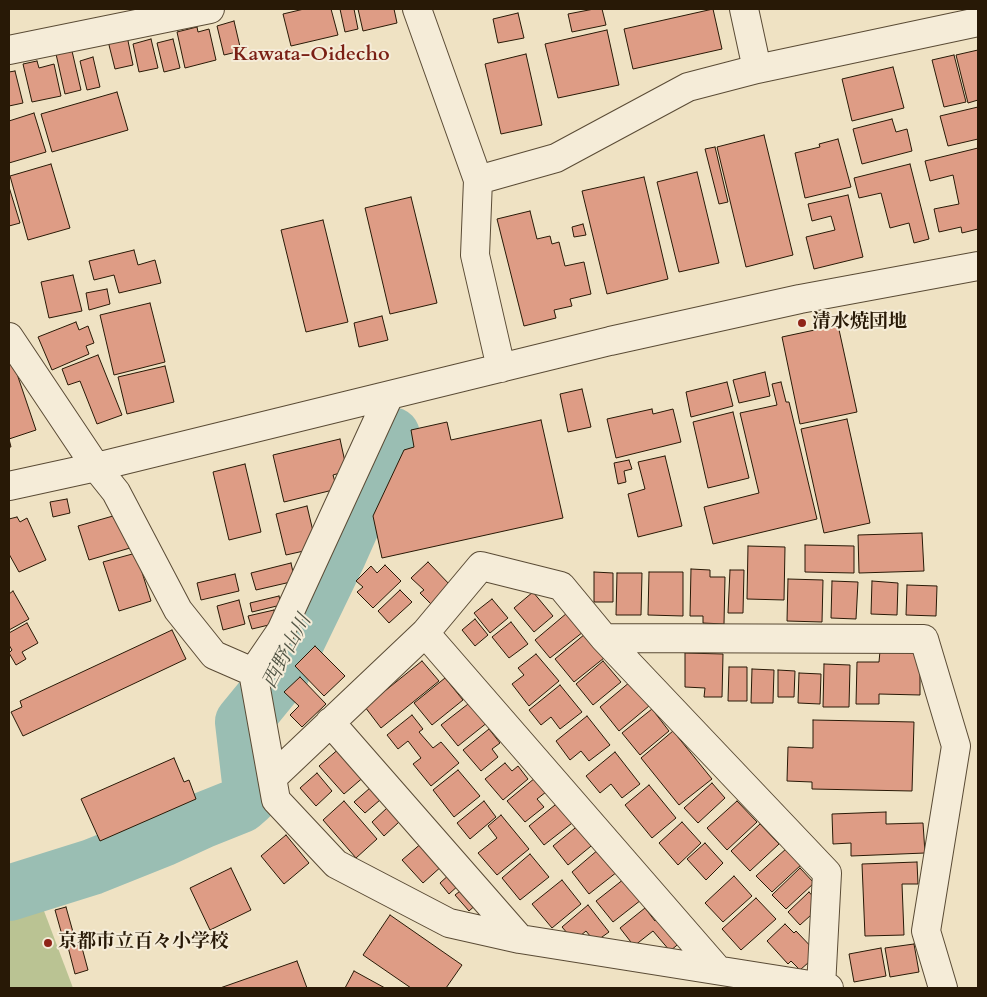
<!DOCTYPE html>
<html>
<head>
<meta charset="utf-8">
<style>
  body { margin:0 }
  #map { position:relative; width:987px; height:997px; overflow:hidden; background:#efe2c3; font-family:Cardo,serif }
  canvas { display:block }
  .frame { position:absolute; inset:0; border:10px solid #281906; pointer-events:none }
</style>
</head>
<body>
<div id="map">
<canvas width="987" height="997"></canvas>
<div class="frame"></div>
</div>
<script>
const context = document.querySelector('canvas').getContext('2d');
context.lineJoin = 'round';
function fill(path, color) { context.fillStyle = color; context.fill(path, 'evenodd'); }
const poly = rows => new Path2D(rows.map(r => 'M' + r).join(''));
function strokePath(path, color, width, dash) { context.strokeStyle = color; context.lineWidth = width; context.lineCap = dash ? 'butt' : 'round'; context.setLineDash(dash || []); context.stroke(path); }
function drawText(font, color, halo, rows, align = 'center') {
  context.font = font + ' Cardo,"Noto Serif JP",serif'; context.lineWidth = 4; context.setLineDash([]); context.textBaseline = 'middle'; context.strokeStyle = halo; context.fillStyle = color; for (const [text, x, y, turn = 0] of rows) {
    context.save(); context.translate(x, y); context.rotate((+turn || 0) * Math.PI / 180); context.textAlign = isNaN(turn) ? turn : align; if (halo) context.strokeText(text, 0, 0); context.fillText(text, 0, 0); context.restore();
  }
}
const green = poly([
  [38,895,73,988,9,988,9,905]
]);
const river = poly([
  [9,893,92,867,162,839,201,821,241,805,249,798,251,791,243,722,279,678,338,556,392,435]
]);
const building = poly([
  [304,9,331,9,338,35,291,46,283,14,304,9],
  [340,9,354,9,358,29,345,32,340,9],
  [358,9,394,9,397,23,363,31,358,9],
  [594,9,602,9,606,25,572,32,568,14,594,9],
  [713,9,722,49,633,69,624,29,713,9],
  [518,13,524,38,498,43,493,19,518,13],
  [234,21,241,51,224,55,217,26,234,21],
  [197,27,198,32,209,29,216,60,185,68,177,32,197,27],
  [607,30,619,85,558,98,545,44,607,30],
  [127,36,133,65,115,69,108,41,127,36],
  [151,39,158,68,139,72,133,44,151,39],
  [173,39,180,68,164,72,157,43,173,39],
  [978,50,978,100,968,103,956,55,978,50],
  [72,51,81,90,65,94,56,54,72,51],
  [526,54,542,125,501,134,485,64,526,54],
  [954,55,966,102,944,107,932,60,954,55],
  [93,57,100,87,87,90,80,61,93,57],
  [37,61,39,68,54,64,61,96,32,102,23,64,37,61],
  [893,67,904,108,852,121,842,79,893,67],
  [15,71,23,103,9,106,9,72,15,71],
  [117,92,128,130,52,152,41,114,117,92],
  [978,107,978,139,948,146,940,116,978,107],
  [34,113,46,152,9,163,9,121,34,113],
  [892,119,896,132,907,129,912,151,862,164,853,129,892,119],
  [764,135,793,255,746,267,717,147,764,135],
  [838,139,851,187,805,198,795,153,820,147,819,144,838,139],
  [715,147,728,202,719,204,705,149,715,147],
  [978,148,978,229,962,233,961,227,939,232,934,209,959,204,953,175,930,181,925,161,978,148],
  [51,164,70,228,28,240,10,176,51,164],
  [910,164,929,239,914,243,909,223,890,228,881,193,859,198,854,178,910,164],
  [697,172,719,263,679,272,657,182,697,172],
  [644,177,668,279,607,294,582,191,644,177],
  [9,187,20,223,9,226,9,187],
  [848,195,863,257,814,269,806,237,835,230,831,216,812,221,808,204,848,195],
  [411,197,437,303,390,314,365,208,411,197],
  [530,211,537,239,550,236,552,244,559,242,565,266,584,262,591,294,570,299,572,306,554,310,556,318,524,326,497,219,530,211],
  [323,220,348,322,306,332,281,230,323,220],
  [583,224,586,235,574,237,572,227,583,224],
  [134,250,138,265,155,260,161,283,119,293,114,275,94,280,89,261,134,250],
  [73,275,82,311,49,318,41,282,73,275],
  [107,289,110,304,89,310,86,293,107,289],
  [150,303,165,362,114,375,100,315,150,303],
  [382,316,388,340,359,347,354,323,382,316],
  [76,322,79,330,88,326,94,343,86,346,89,354,52,370,38,337,76,322],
  [838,325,857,412,800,424,782,337,838,325],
  [98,355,122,415,97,424,80,381,68,385,62,369,98,355],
  [9,364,14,365,36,430,9,439,11,447,9,447,9,364],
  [165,366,174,402,127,414,118,377,165,366],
  [765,372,770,396,739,403,733,380,765,372],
  [727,382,733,406,691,417,686,392,727,382],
  [781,382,786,402,789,402,817,519,713,544,704,507,759,493,740,413,777,405,772,384,781,382],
  [582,389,591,427,568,432,560,394,582,389],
  [652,409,653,414,673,409,681,442,616,458,607,419,652,409],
  [733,412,749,478,708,488,693,422,733,412],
  [847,419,870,523,824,533,801,429,847,419],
  [541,420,563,518,382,558,373,516,404,450,414,447,411,430,447,422,451,440,541,420],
  [340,439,347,471,333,475,337,489,284,502,273,455,340,439],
  [665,456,682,526,638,537,628,494,645,489,638,462,665,456],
  [629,460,632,469,624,471,626,482,618,484,614,463,629,460],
  [245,464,261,532,229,540,213,472,245,464],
  [67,499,70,513,53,517,50,502,67,499],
  [307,506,317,548,286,555,276,514,307,506],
  [120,514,130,548,89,560,78,526,120,514],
  [17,517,20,522,27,518,46,560,19,572,9,554,9,519,17,517],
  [922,533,924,571,859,573,858,535,922,533],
  [805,545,854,546,854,573,805,572,805,545],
  [748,546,785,547,784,600,747,599,748,546],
  [136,553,151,601,119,611,103,562,136,553],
  [428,562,451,586,432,605,420,593,424,590,411,578,428,562],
  [291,563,295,581,256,590,251,573,291,563],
  [385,565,401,581,373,608,357,592,363,587,356,581,371,566,377,573,385,565],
  [691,569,710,570,710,577,725,577,724,624,703,623,703,616,690,616,691,569],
  [730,570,744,570,743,613,728,613,730,570],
  [594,572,613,573,613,602,594,602,594,572],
  [649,572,683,572,683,616,648,615,649,572],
  [617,573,642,573,641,615,616,615,617,573],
  [235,574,239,591,201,600,197,583,235,574],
  [788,579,823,580,822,622,787,621,788,579],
  [832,581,858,582,856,619,831,618,832,581],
  [872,581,898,583,897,615,871,614,872,581],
  [907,585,937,586,936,616,906,615,907,585],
  [400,590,412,602,389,623,378,611,400,590],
  [13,591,29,619,9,630,9,594,13,591],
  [533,592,553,616,534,632,514,608,533,592],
  [279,596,281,605,252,612,250,603,279,596],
  [492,599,508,618,490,633,474,613,492,599],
  [239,600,245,624,223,630,217,606,239,600],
  [274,610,277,623,252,629,248,616,274,610],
  [567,613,583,632,550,658,535,640,567,613],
  [475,619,488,635,475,646,462,630,475,619],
  [511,622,528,644,509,658,492,637,511,622],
  [27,623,38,643,22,652,26,659,16,665,9,653,12,650,9,645,9,633,27,623],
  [172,630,186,659,23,736,11,712,22,707,20,701,172,630],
  [585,634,604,658,574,682,555,659,585,634],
  [315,646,345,676,324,696,295,666,315,646],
  [880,651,920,652,920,695,879,694,879,704,856,704,857,662,879,662,880,651],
  [685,653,723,654,722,697,704,697,705,688,685,687,685,653],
  [536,654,559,681,529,706,512,684,524,675,518,668,536,654],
  [422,661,439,681,381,728,365,707,422,661],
  [603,661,621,682,593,705,576,684,603,661],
  [824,664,850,665,849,707,823,707,824,664],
  [729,667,747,667,747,701,728,701,729,667],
  [752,669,774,670,773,703,751,703,752,669],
  [778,670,795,671,794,697,778,697,778,670],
  [799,673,821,674,820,704,798,703,799,673],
  [300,677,326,704,302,727,290,715,299,706,284,692,300,677],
  [445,678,463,700,432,725,414,703,445,678],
  [630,682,649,706,619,731,600,707,630,682],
  [560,685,582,712,560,729,551,717,541,725,529,710,560,685],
  [472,701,488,722,458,746,441,725,472,701],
  [652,709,669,731,640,755,622,733,652,709],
  [412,715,423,729,419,732,433,748,441,742,459,763,431,786,413,764,421,758,408,741,398,749,387,735,412,715],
  [587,716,610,745,589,761,581,751,570,760,556,741,587,716],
  [813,720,914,722,912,791,812,789,812,782,787,781,788,747,813,748,813,720],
  [489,729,500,743,492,749,498,757,481,771,463,750,489,729],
  [673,731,712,779,679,805,641,758,673,731],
  [341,747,366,775,344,794,319,766,341,747],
  [615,752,640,784,622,798,611,784,600,793,586,776,615,752],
  [174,758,184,782,189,780,196,799,100,841,81,799,174,758],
  [505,763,512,771,518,766,528,779,503,800,485,779,505,763],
  [458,770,480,796,454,817,433,790,458,770],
  [317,773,332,791,316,806,300,788,317,773],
  [535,778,546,792,537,799,544,807,525,822,507,801,535,778],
  [712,783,725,798,698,823,684,808,712,783],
  [649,785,676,818,652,838,625,805,649,785],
  [370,788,380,800,365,813,354,802,370,788],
  [344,801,377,839,356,858,323,820,344,801],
  [484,801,496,817,470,839,457,823,484,801],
  [560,801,576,820,544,845,529,826,560,801],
  [737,801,757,822,727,850,707,828,737,801],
  [387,808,399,822,384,836,372,822,387,808],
  [886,812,886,824,923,823,925,853,851,856,851,843,833,844,832,814,886,812],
  [501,815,529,849,497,875,478,853,497,838,488,826,501,815],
  [682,822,701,843,678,865,659,843,682,822],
  [580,824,596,842,568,865,553,846,580,824],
  [760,824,779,844,750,871,731,851,760,824],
  [286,835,309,863,284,884,261,856,286,835],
  [423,842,443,865,423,883,402,860,423,842],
  [705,843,723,863,706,880,687,859,705,843],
  [787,848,802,864,772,892,756,876,787,848],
  [599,849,617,872,589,894,572,872,599,849],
  [530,854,549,877,520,900,502,878,530,854],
  [917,862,918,884,902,884,904,935,865,936,862,864,917,862],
  [231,868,251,910,210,930,190,888,231,868],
  [800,868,814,883,786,909,772,895,800,868],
  [451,873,460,884,449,894,440,883,451,873],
  [734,876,752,896,723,922,705,903,734,876],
  [624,879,641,900,613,922,596,901,624,879],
  [562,880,581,904,552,928,532,904,562,880],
  [464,888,478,903,469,911,455,895,464,888],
  [809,892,821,906,800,925,788,912,809,892],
  [756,898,776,919,741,950,722,929,756,898],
  [588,905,609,932,595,942,586,931,574,941,562,927,588,905],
  [66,907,73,932,62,935,55,910,66,907],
  [645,908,655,921,662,915,682,941,670,951,653,931,634,946,620,928,645,908],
  [390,915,462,965,446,988,411,988,363,955,390,915],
  [785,924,794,933,796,931,818,954,800,970,791,961,788,964,767,941,785,924],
  [81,944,88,970,75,974,68,947,81,944],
  [914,944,919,972,890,977,885,948,914,944],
  [881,948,886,976,854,982,849,954,881,948],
  [297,961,307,988,220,988,297,961],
  [354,971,385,988,345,988,354,971]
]);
const minor = poly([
  [417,9,478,180,475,255,501,368],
  [744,9,757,69],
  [9,50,210,9],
  [478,180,556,158,688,87,757,69,978,22],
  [9,337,96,467,116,492,178,610,214,655,253,672],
  [389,396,281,631,253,672,276,800,336,864,449,923,520,939,829,988],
  [9,486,96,467,610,341,800,299,978,266],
  [425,633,718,970],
  [330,722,520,939],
  [272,778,425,633,481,566,561,586,604,638],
  [821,987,827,873,604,638,924,639,956,746,926,931,943,988]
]);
const markers = [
  [802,323,5,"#8f2418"],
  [48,943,5,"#8f2418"]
];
const poiNames = [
  ["清水焼団地",812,323],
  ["京都市立百々小学校",58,943]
];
const neighbourhoodNames = [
  ["Kawata-Oidecho",311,55]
];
const waterNames = [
  ["西野山川",288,652,-62]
];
fill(green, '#bac393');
strokePath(river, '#9abeb3', 56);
fill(building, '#de9c85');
strokePath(building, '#281906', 1);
strokePath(minor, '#5a4b35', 30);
strokePath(minor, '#f5ecd8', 28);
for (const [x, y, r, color] of markers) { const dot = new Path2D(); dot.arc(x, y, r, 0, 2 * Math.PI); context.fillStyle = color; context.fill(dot); strokePath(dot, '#f5ecd8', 2); }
drawText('bold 19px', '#281906', '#f5ecd8', poiNames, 'left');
drawText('bold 20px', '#7a1f14', '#f5ecd8', neighbourhoodNames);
drawText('italic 20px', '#505343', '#f5ecd8', waterNames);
</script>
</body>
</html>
